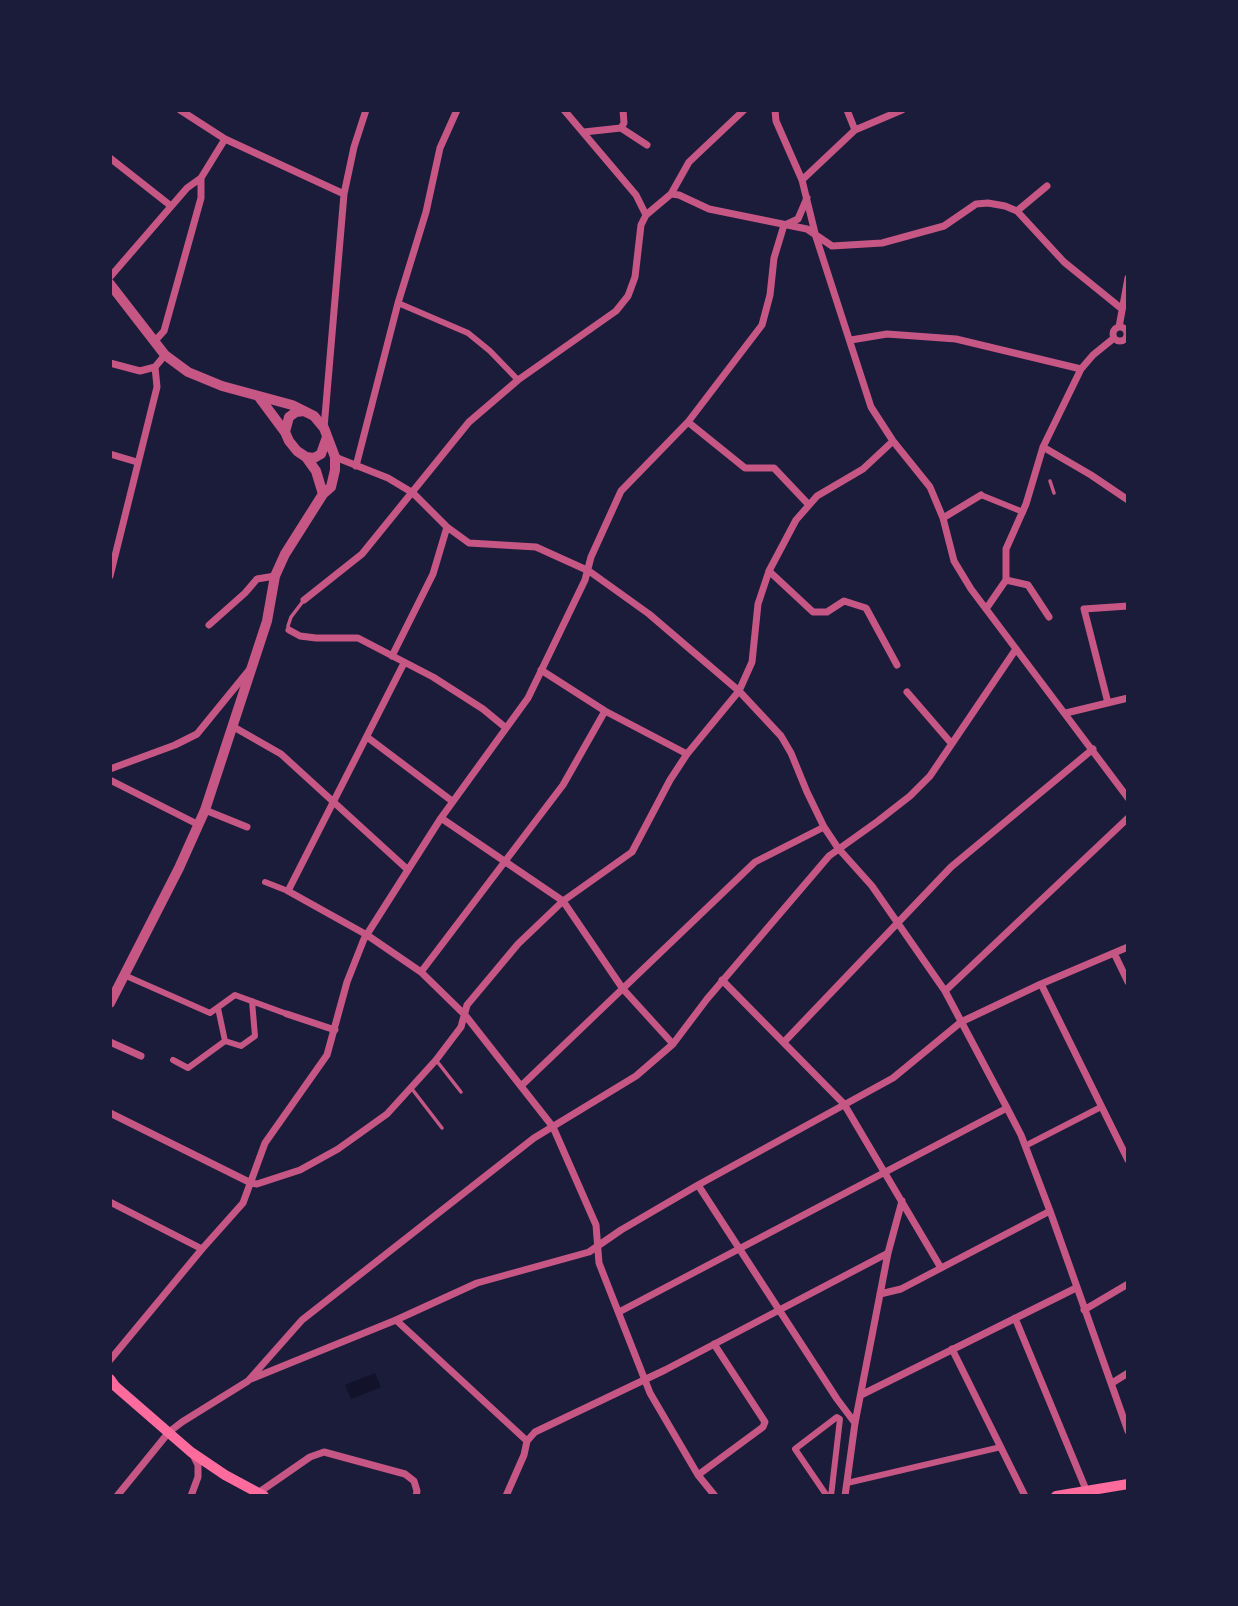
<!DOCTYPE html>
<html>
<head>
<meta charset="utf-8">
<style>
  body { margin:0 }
  #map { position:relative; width:1238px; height:1606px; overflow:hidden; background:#1b1b3a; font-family:"Alegreya Sans",sans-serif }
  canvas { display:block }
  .frame { position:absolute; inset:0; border:112px solid #1b1b3a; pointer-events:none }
</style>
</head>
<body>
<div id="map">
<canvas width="1238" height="1606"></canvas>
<div class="frame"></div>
</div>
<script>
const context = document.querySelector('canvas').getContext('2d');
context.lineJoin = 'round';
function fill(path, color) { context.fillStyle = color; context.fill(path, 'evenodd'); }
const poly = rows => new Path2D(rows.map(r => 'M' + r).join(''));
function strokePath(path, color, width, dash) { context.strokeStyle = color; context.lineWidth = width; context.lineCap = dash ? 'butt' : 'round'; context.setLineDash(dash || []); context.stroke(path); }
const water = poly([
  [375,1373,381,1387,351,1399,345,1385]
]);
const service = poly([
  [1050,481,1054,493],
  [289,630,288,626,291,617,304,600],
  [436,1060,461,1092],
  [412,1089,442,1128]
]);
const pedestrian = poly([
  [398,303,468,333,490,351,518,380],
  [981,495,1023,512],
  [265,882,288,891],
  [124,975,210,1013,235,995,287,1014],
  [225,1041,241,1046,255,1036,252,1001],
  [173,1060,188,1068,225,1041,218,1008],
  [1025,1146,1101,1107],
  [847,1483,1001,1447],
  [827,1496,795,1449,837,1417,840,1419,831,1496]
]);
const minor = poly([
  [180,110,225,139,344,194],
  [564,110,636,195,646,215],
  [775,110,776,121,802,180,816,237,871,407,893,441,930,487,943,518,954,561,971,589,1128,798],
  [847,110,855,130],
  [621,128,647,145],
  [584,132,621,128,624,123,623,110],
  [110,158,171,206],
  [802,180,855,130,902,110],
  [671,194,679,195,709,209,807,229,832,246,882,243,944,226,976,204,988,203,1005,206,1017,211,1064,262,1122,309],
  [1017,211,1047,186],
  [785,225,798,219,807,198],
  [110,277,187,188,201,178,225,139],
  [1119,327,1128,278],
  '1113 334a7 7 0 1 1 14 0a7 7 0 1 1-14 0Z',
  [851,340,887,334,956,339,1081,369],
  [154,342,164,331,201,198,201,178],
  [110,363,140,371,155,367,165,355],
  [688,422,745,468,774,468,809,505],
  [324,428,344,194,354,147,366,110],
  [1043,447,1091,475,1128,500],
  [110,454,137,462],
  [335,457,388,478,413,493,447,527,469,543,536,547,589,571,649,614,739,691,781,736,791,753,807,792,824,827,838,848,872,886,945,991,1007,1108,1021,1135,1050,1211,1128,1431],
  [356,466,398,303,426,212,440,148,457,110],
  [943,518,981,495],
  [769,571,813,612,827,612,844,601,866,608,897,665],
  [110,576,157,387,155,367],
  [1006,580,1028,585,1049,617],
  [304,600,362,554,469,422,518,380,616,311,628,296,635,277,641,225,646,215,671,194,689,162,744,110],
  [986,609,1006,580,1006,549,1026,504,1043,447,1081,369,1093,355,1114,338],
  [209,625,245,593,257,579,275,576],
  [289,630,300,636,316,638,358,638,433,677,483,709,506,728],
  [392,656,433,574,447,527],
  [404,663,288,891,367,935,421,972,465,1015,553,1127,596,1225,599,1263,650,1393,698,1475,715,1496],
  [541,670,605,711,687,754],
  [907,692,951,743],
  [1108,703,1084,609,1128,606],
  [1066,713,1128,698],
  [232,726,281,754,407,869],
  [367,737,452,801],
  [110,769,175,745,197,734,250,669],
  [110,780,199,825],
  [205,810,247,827],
  [441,818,563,901,623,989,673,1044],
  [1114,953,1128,982],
  [421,972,563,785,605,711],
  [722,980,844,1104,941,1268],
  [1041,984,1128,1160],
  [945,991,1128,818],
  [287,1014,335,1030],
  [110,1042,141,1056],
  [784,1042,951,867,1093,749],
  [521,1086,755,862,824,827],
  [110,1113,251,1183,257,1184,300,1170,338,1149,387,1114,436,1060,461,1027,467,1005,518,944,563,901,632,852,670,780,687,754,739,691,752,662,758,604,769,571,796,520,817,496,863,469,893,441],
  [698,1185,837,1399,855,1423],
  [110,1202,202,1249],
  [880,1294,901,1289,1050,1211],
  [1084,1310,1128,1284],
  [619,1312,1007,1108],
  [1015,1318,1087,1492],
  [396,1320,527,1441],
  [952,1349,1025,1496],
  [110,1360,202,1249,243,1203,265,1143,327,1055,347,982,364,939,441,818,528,698,585,580,591,557,621,491,688,422,762,325,770,295,774,258,784,225],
  [251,1379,396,1320,477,1283,589,1252,621,1230,698,1185,893,1078,961,1022,1041,984,1128,947],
  [1112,1383,1128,1373],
  [861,1395,1076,1288],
  [698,1475,763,1427,765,1422,714,1344],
  [258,1493,310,1457,324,1452,405,1474,414,1481,417,1491,416,1496],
  [117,1496,169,1432,182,1422,248,1381,302,1320,534,1138,636,1076,673,1044,707,999,829,856,878,821,910,796,930,776,1016,649],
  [191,1496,198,1477,198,1465,192,1453],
  [506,1496,524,1455,527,1441,535,1432,665,1370,888,1253],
  [845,1496,855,1423,888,1253,902,1201]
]);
const tertiary = poly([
  [110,284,165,355,188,372,222,386,292,405,314,416,324,428,335,457,335,470,331,487,323,494,285,554,275,576,267,621,205,810,179,868,110,1003],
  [259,397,285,432],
  [304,411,296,412,289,417,285,432,289,441,297,451,306,457,316,471,323,494],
  [306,457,314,458,321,454,327,437]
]);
const secondary = poly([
  [110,1379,115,1386,191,1452,225,1475,264,1496],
  [1056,1496,1128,1484]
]);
fill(water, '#12122b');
strokePath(service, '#c65784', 3.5);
strokePath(pedestrian, '#c65784', 6);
strokePath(minor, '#c65784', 7);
strokePath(tertiary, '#c65784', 10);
strokePath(secondary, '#ff6b9d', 10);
</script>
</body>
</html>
